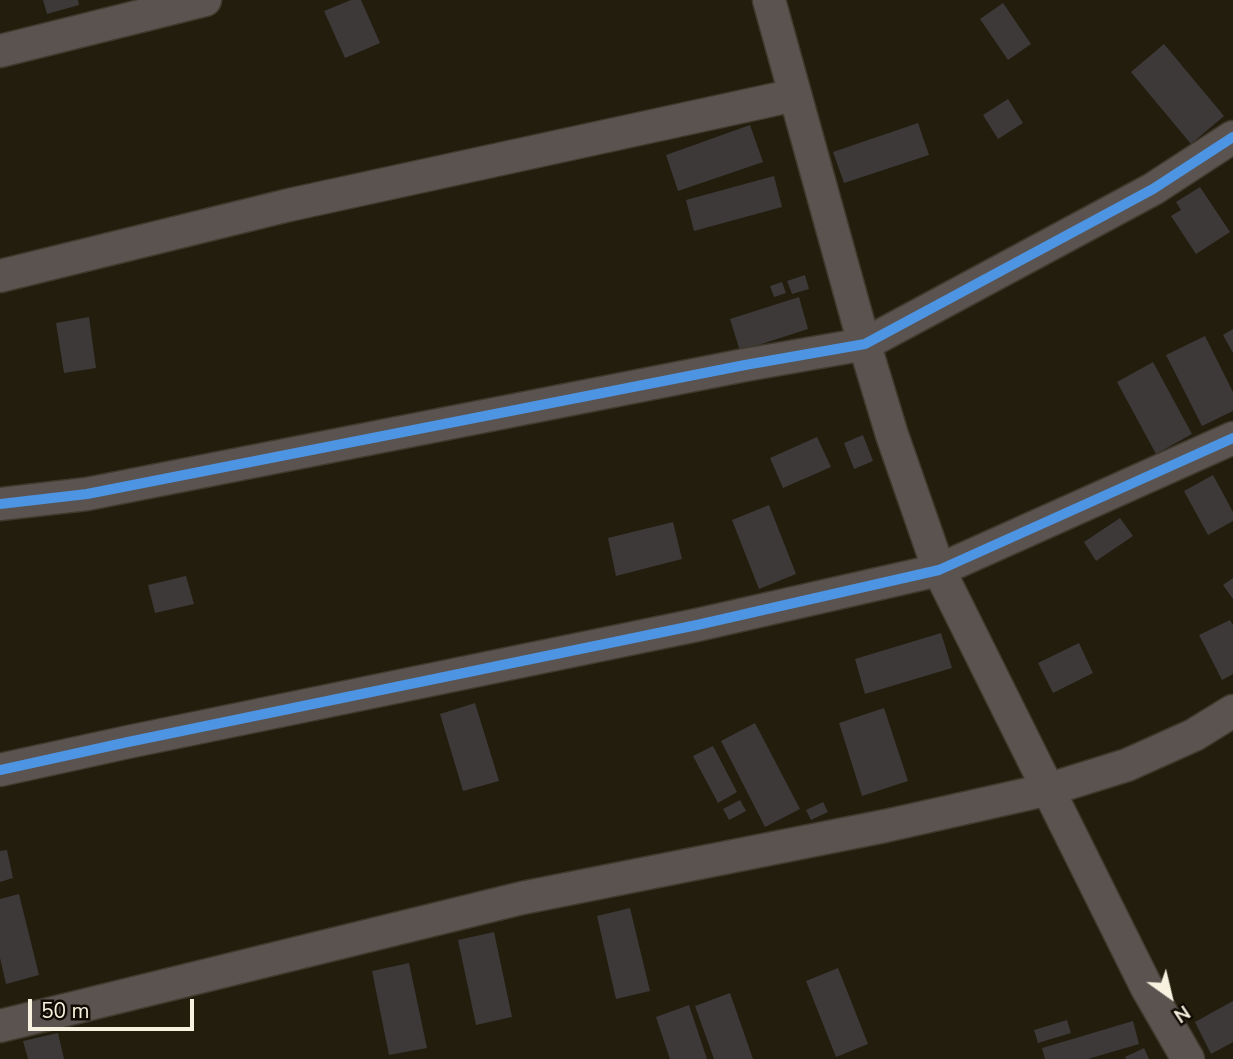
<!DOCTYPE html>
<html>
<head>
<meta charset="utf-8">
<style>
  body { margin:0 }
  #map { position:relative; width:1233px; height:1059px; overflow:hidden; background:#231d0e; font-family:"Nunito Sans",sans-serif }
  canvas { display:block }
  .north { position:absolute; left:1135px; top:961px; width:70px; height:70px; -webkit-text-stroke:5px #100c03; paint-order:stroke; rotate:146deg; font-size:19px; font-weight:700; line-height:28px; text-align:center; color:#f8f1e0 }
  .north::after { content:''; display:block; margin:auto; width:24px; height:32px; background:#f8f1e0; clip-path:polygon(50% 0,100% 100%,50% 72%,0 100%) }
  .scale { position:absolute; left:28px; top:999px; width:166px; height:32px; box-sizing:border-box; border:4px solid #f8f1e0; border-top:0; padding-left:9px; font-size:21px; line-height:24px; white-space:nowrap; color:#f8f1e0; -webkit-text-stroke:5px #100c03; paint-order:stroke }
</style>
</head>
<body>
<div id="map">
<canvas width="1233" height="1059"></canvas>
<div class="north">N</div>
<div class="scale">50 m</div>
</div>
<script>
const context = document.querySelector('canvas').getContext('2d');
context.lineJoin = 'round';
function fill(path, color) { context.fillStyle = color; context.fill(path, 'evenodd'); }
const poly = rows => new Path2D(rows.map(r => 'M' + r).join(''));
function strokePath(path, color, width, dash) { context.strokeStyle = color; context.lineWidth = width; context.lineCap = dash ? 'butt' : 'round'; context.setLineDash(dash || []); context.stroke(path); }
const building = poly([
  [43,0,78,0,79,5,47,14],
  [351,0,361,0,380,43,345,58,324,11],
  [1003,3,1031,44,1008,60,980,19],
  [1164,44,1224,116,1191,144,1131,72],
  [1008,99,1023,123,998,139,983,115],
  [918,123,929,155,844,183,833,152],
  [750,125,763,162,678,191,666,155],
  [774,176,782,207,694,231,686,200],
  [1200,187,1230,232,1196,254,1171,216,1181,210,1176,202],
  [805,275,809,289,792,294,787,281],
  [782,282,786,293,774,297,770,286],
  [799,297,808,329,740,351,730,319],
  [89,317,96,368,64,373,56,323],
  [1233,329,1233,353,1223,335],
  [1205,336,1233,392,1233,411,1202,426,1166,355],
  [1153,362,1192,434,1156,454,1117,382],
  [863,435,873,461,854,469,844,443],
  [817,437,831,467,783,488,770,458],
  [1213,475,1233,512,1233,521,1208,535,1184,491],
  [769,505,796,574,759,589,732,520],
  [1120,518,1133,536,1096,561,1084,542],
  [673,522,682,559,616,576,608,538],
  [186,576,194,604,155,613,148,585],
  [1233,578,1233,599,1223,585],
  [1230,620,1233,625,1233,674,1222,680,1199,635],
  [941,633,952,668,865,694,855,659],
  [1079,643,1093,673,1053,693,1038,663],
  [475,703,499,781,463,791,440,714],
  [884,708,908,781,862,796,839,723],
  [755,723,800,809,765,827,721,741],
  [713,746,737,792,718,803,693,756],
  [740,800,746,811,729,820,723,809],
  [823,802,828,812,811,820,806,810],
  [7,850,13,878,0,882,0,851],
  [19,894,39,975,6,984,0,958,0,899],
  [630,908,650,991,616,999,597,916],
  [494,932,512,1017,476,1025,458,940],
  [409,963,427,1048,389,1055,372,971],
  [838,968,868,1044,836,1057,806,981],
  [730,993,753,1059,714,1059,695,1006],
  [1233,1001,1233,1042,1211,1054,1195,1022],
  [689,1005,707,1059,670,1059,656,1017],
  [1067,1020,1071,1033,1038,1043,1034,1030],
  [1133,1021,1139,1044,1088,1059,1045,1059,1042,1048],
  [58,1033,64,1059,28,1059,23,1041],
  [1144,1048,1149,1059,1126,1059,1125,1057]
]);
const minor = poly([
  [769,0,860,329,892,435,939,570,1147,988,1188,1059],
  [0,51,205,0],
  [0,276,289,205,795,95],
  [0,504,87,494,745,365,865,344,1153,189,1233,137],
  [0,770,128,742,697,625,939,570,1233,438],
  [0,1026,522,898,885,826,1050,789,1127,765,1194,735,1233,711]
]);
const cycleway = poly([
  [0,504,87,494,745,365,865,344,1153,189,1233,137],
  [0,770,128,742,697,625,939,570,1233,438]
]);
fill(building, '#3c3938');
strokePath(minor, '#3f3a2d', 35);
strokePath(minor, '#5b534f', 32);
strokePath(cycleway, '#4d94e3', 10);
</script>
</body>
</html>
